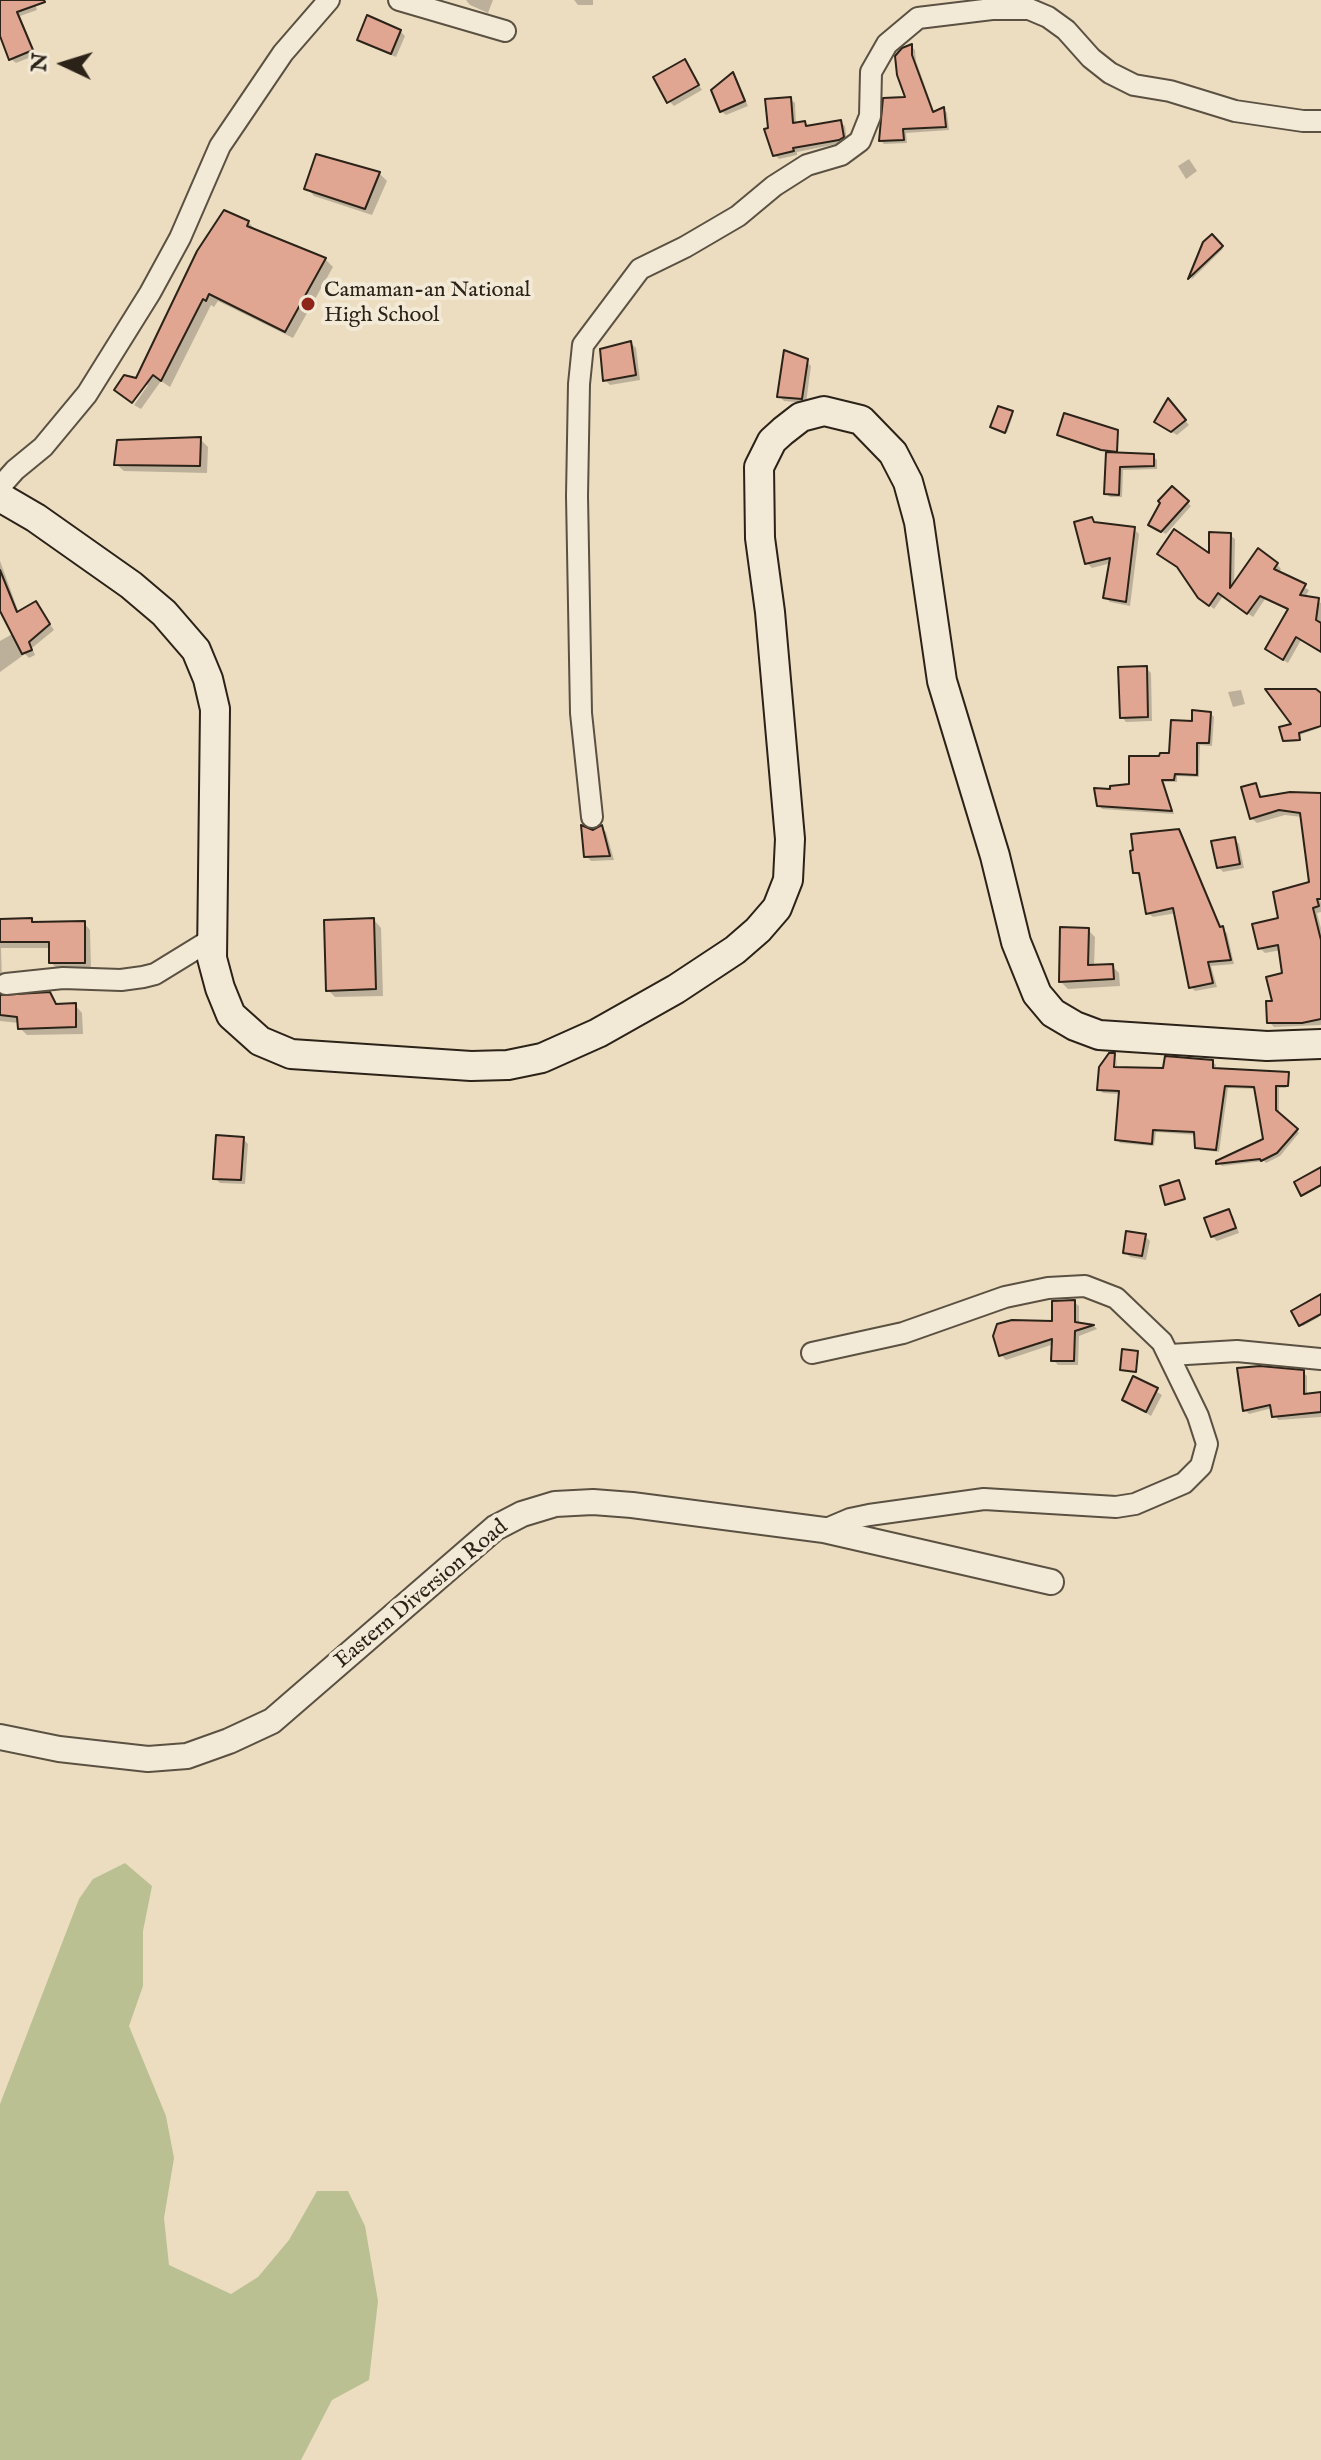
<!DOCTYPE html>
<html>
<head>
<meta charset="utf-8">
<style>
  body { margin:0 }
  #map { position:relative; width:1321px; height:2460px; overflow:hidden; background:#ecddc1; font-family:"IM FELL English",serif }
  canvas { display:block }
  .north { position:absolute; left:24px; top:24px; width:80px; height:80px; -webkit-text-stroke:6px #f3e9d7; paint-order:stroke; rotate:274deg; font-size:22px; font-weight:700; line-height:32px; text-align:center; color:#2b2218 }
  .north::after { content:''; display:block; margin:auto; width:28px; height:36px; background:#2b2218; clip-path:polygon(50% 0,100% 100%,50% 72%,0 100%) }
</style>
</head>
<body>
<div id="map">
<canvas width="1321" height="2460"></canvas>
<div class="north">N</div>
</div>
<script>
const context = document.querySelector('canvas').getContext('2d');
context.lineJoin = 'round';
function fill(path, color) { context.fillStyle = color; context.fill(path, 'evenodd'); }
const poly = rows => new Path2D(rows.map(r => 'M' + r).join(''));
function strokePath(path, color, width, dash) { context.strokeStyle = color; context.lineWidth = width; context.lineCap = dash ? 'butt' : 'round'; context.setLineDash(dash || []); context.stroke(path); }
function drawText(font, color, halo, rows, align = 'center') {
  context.font = font + ' "IM FELL English",serif'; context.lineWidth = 8; context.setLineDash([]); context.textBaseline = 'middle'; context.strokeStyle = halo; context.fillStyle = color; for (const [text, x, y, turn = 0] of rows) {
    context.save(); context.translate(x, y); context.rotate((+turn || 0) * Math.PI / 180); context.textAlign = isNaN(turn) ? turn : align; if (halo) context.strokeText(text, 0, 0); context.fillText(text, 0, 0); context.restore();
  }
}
const green = poly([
  [125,1863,152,1886,143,1931,143,1986,129,2026,166,2116,174,2158,164,2218,169,2265,231,2294,258,2277,289,2240,317,2191,348,2191,365,2226,378,2301,369,2380,332,2400,301,2460,0,2460,0,2104,79,1899,93,1879]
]);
const shadow = poly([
  [0,0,34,0,37,10,20,16,36,55,16,63,11,59,0,31],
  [466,0,493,0,488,13,470,5],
  [574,0,593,0,593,5,578,5],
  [400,31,405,36,396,57,364,44,359,40],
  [911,46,915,50,916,61,935,114,944,109,947,113,949,130,906,133,907,143,884,144,881,141,908,99],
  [684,61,702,90,674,106,669,101],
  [732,75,737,79,748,106,726,115,721,111],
  [790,99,795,103,796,124,804,123,808,127,840,122,845,126,847,142,797,152,797,155,779,159,775,155],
  [1189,159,1197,171,1186,179,1178,166],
  [379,173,387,181,372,215,314,196,307,188],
  [248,222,256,230,325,259,333,267,293,338,218,301,214,307,211,305,170,387,161,381,141,409,134,405,148,385,143,385,131,402,117,390,137,380],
  [1212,237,1223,249,1191,280,1205,243],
  [631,343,636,348,640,380,610,385,605,380],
  [806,361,811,366,806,403,784,401,779,396],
  [1172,406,1189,425,1177,435,1161,426],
  [1012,413,1013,415,1007,433,994,429],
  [1117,432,1118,455,1153,456,1157,460,1157,469,1123,470,1122,497,1110,497,1106,493,1108,452,1061,436],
  [200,439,208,447,207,473,124,471,116,464],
  [1172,489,1191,506,1166,534,1155,528],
  [1092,519,1097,525,1134,529,1139,534,1130,606,1110,602,1105,597,1111,563,1092,568,1087,563],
  [1230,535,1235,539,1234,586,1277,564,1281,569,1278,573,1309,590,1305,598,1321,603,1321,652,1301,640,1288,663,1272,653,1290,611,1265,599,1253,617,1223,596,1214,609,1204,601,1211,557],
  [0,561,19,613,40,609,54,630,32,648,35,655,29,658,25,654,0,672,0,641,14,633,0,606],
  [1146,668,1151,673,1152,721,1126,722,1122,717],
  [1241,690,1245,704,1233,707,1228,692],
  [1321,695,1319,728,1299,735,1300,741,1286,742,1284,740,1294,725],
  [1210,713,1214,717,1212,746,1200,745,1199,777,1177,776,1177,782,1164,782,1174,814,1102,809,1099,805,1112,792,1131,786,1171,755,1193,723],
  [1255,785,1263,798,1321,794,1321,877,1302,817,1285,815,1257,823,1251,818],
  [601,827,606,832,614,860,591,861,586,856,593,832],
  [1178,831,1183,836,1221,929,1227,933,1234,964,1211,966,1217,987,1195,991,1191,987,1177,913,1153,917,1148,913,1140,877,1135,872],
  [1234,839,1239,844,1244,868,1223,872,1219,867],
  [1317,889,1321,903,1321,912,1317,913,1321,928,1321,1025,1274,1027,1269,1022,1284,975,1281,950,1265,953,1260,948,1280,920],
  [31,920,34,924,84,923,90,930,91,969,58,969,51,963,51,948,1,948,2,981,0,981,0,921],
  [374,920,381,928,383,996,335,997,328,990],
  [1088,930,1095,937,1094,967,1112,966,1119,973,1120,986,1068,989,1061,982],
  [52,999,58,1006,75,1005,82,1013,83,1034,27,1035,20,1028,19,1023,0,1021,0,1003],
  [1117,1058,1117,1069,1165,1070,1212,1061,1216,1065,1215,1070,1287,1074,1286,1088,1279,1088,1279,1115,1299,1133,1280,1156,1266,1163,1264,1161,1222,1166,1218,1162,1265,1140,1256,1089,1228,1088,1219,1152,1201,1150,1197,1147,1196,1135,1156,1132,1154,1146,1120,1143,1117,1139,1120,1094,1103,1093,1099,1089,1111,1077,1115,1077],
  [243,1139,248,1144,245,1184,220,1183,215,1178],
  [1228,1212,1233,1216,1239,1233,1217,1241,1212,1236],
  [1145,1236,1150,1241,1146,1260,1130,1257,1125,1252],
  [1074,1302,1079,1306,1079,1325,1093,1325,1097,1329,1079,1336,1078,1365,1058,1365,1053,1360,1054,1344,1006,1360,1001,1355,1054,1324],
  [1312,1304,1319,1317,1303,1326,1301,1325],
  [1303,1372,1307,1376,1307,1396,1321,1394,1321,1417,1278,1420,1272,1408,1249,1414,1245,1410],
  [1134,1378,1162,1395,1151,1416,1124,1400]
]);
const building = poly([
  [0,0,44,0,45,2,17,12,33,50,9,60,0,36,0,0],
  [367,15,401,30,391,54,357,40,367,15],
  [912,44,912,55,933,112,944,107,946,127,903,129,904,140,879,141,883,98,905,97,897,75,895,56,902,48,912,44],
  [685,59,699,85,667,103,653,77,685,59],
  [733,72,745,101,720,112,711,90,733,72],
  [791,97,793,123,805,121,806,126,841,120,844,137,839,140,793,148,794,151,773,156,764,129,768,128,765,99,791,97],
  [316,154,380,172,365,209,304,189,316,154],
  [224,210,249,221,247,226,326,258,285,332,209,294,206,301,203,299,161,381,153,375,132,403,114,390,124,375,136,378,197,251,224,210],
  [1212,234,1223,246,1188,279,1203,242,1212,234],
  [631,341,636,375,603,381,600,349,631,341],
  [784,350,808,359,802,399,777,397,784,350],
  [1168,398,1186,420,1171,432,1154,422,1168,398],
  [998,406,1013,411,1005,433,990,427,998,406],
  [1064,413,1118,430,1117,452,1101,450,1057,435,1064,413],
  [201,437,200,466,114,465,117,440,201,437],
  [1106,452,1154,454,1154,466,1120,467,1119,495,1104,494,1106,452],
  [1172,486,1189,501,1161,532,1148,525,1160,503,1158,501,1172,486],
  [1092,517,1094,522,1135,527,1126,602,1103,598,1110,558,1085,564,1074,522,1092,517],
  [1174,529,1209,553,1209,532,1231,533,1230,588,1258,548,1278,563,1274,569,1306,584,1300,595,1319,598,1316,620,1321,623,1321,652,1296,637,1283,660,1265,649,1288,609,1260,596,1247,614,1218,593,1209,606,1198,598,1177,567,1157,554,1174,529],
  [0,570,17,612,36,601,50,624,29,642,32,650,22,654,0,611,0,570],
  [1147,666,1148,717,1120,718,1118,667,1147,666],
  [1265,689,1316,689,1321,693,1321,726,1299,733,1300,740,1283,741,1279,727,1291,724,1265,689],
  [1192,710,1211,712,1209,743,1197,743,1197,775,1175,774,1174,780,1162,780,1172,811,1097,806,1094,788,1110,789,1110,786,1129,784,1129,756,1159,756,1160,753,1169,753,1171,720,1192,721,1192,710],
  [1256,783,1260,797,1290,792,1321,793,1321,899,1317,899,1319,906,1313,908,1321,940,1321,1019,1302,1023,1267,1023,1266,1001,1272,1001,1266,977,1282,973,1278,945,1258,949,1252,924,1278,918,1273,892,1309,882,1300,813,1279,810,1250,819,1241,787,1256,783],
  [581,825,593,830,602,825,610,856,584,857,581,825],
  [1179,829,1220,927,1223,926,1231,960,1208,962,1213,983,1189,988,1173,908,1146,914,1139,873,1133,873,1130,851,1133,850,1131,834,1179,829],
  [1235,837,1240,864,1217,868,1211,841,1235,837],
  [32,918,32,922,85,921,85,963,49,963,49,942,0,942,0,919,32,918],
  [374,918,376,989,326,991,324,920,374,918],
  [1060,927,1089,928,1088,965,1113,964,1114,979,1059,982,1060,927],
  [50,992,56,1004,76,1003,76,1027,18,1029,17,1017,0,1015,0,995,50,992],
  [1109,1053,1115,1053,1114,1067,1163,1068,1165,1056,1213,1060,1213,1068,1289,1072,1288,1086,1276,1086,1276,1110,1298,1129,1277,1153,1261,1161,1260,1159,1216,1164,1216,1161,1263,1139,1254,1087,1225,1086,1216,1150,1195,1148,1194,1132,1153,1130,1152,1144,1115,1140,1119,1091,1097,1090,1099,1067,1109,1053],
  [216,1135,244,1137,241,1180,213,1179,216,1135],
  [1321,1167,1321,1185,1301,1196,1294,1182,1321,1167],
  [1179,1180,1185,1199,1165,1205,1160,1186,1179,1180],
  [1229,1209,1236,1228,1211,1237,1204,1218,1229,1209],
  [1126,1231,1146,1234,1142,1256,1123,1253,1126,1231],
  [1321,1294,1321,1314,1299,1326,1291,1311,1321,1294],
  [1075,1300,1075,1322,1094,1325,1075,1331,1074,1361,1051,1361,1052,1339,999,1356,993,1336,997,1324,1012,1320,1052,1321,1052,1301,1075,1300],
  [1122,1349,1138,1351,1136,1372,1120,1370,1122,1349],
  [1260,1366,1304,1370,1304,1394,1321,1392,1321,1412,1272,1417,1270,1405,1243,1411,1237,1368,1260,1366],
  [1133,1376,1158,1388,1146,1412,1122,1400,1133,1376]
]);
const minor = poly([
  [399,0,505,31],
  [0,487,15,470,43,447,87,394,150,293,180,238,220,146,283,53,329,0],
  [592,817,581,713,577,496,579,384,583,345,640,269,685,247,738,216,774,186,807,165,841,155,860,141,870,116,871,72,887,44,918,18,992,9,1029,9,1048,17,1066,30,1091,58,1110,73,1134,85,1170,91,1235,111,1303,121,1321,121],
  [6,984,63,978,121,980,143,977,155,974,212,939],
  [812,1353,903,1333,1005,1297,1048,1288,1085,1286,1116,1298,1162,1342,1198,1416,1207,1444,1201,1466,1184,1483,1135,1504,1116,1507,984,1499,869,1515,850,1519,824,1530],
  [1170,1355,1237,1351,1321,1359]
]);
const tertiary = poly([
  [0,1737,59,1749,148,1759,187,1756,229,1741,272,1721,495,1528,522,1514,555,1504,593,1502,632,1505,824,1530,1051,1582]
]);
const secondary = poly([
  [0,497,36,518,131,585,164,613,196,650,208,679,215,709,212,958,220,988,231,1015,260,1041,291,1054,471,1066,508,1065,542,1058,598,1033,676,989,735,950,758,930,777,908,788,880,790,839,770,612,760,538,759,467,772,441,783,431,801,417,824,411,861,420,893,453,908,482,919,522,942,681,995,856,1016,942,1037,994,1053,1013,1075,1026,1099,1035,1267,1046,1321,1044]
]);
const markers = [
  [308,304,8,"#8f2418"]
];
const poiNames = [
  ["Camaman-an National",324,291],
  ["High School",324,316]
];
const streetNames = [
  ["Eastern Diversion Road",422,1595,-40]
];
fill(green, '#bac091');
fill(shadow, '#0003');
fill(building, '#e0a692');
strokePath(building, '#2b2218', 2);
strokePath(minor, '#5b5142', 24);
strokePath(tertiary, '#5b5142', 28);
strokePath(secondary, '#2b2218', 32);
strokePath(minor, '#f3e9d7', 20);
strokePath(tertiary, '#f3e9d7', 24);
strokePath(secondary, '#f3e9d7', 28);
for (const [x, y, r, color] of markers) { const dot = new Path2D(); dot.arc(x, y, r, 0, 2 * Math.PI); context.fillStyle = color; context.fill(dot); strokePath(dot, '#f3e9d7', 3); }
drawText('22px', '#2b2218', '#f3e9d7', poiNames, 'left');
drawText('22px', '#2b2218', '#f3e9d7', streetNames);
</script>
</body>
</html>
